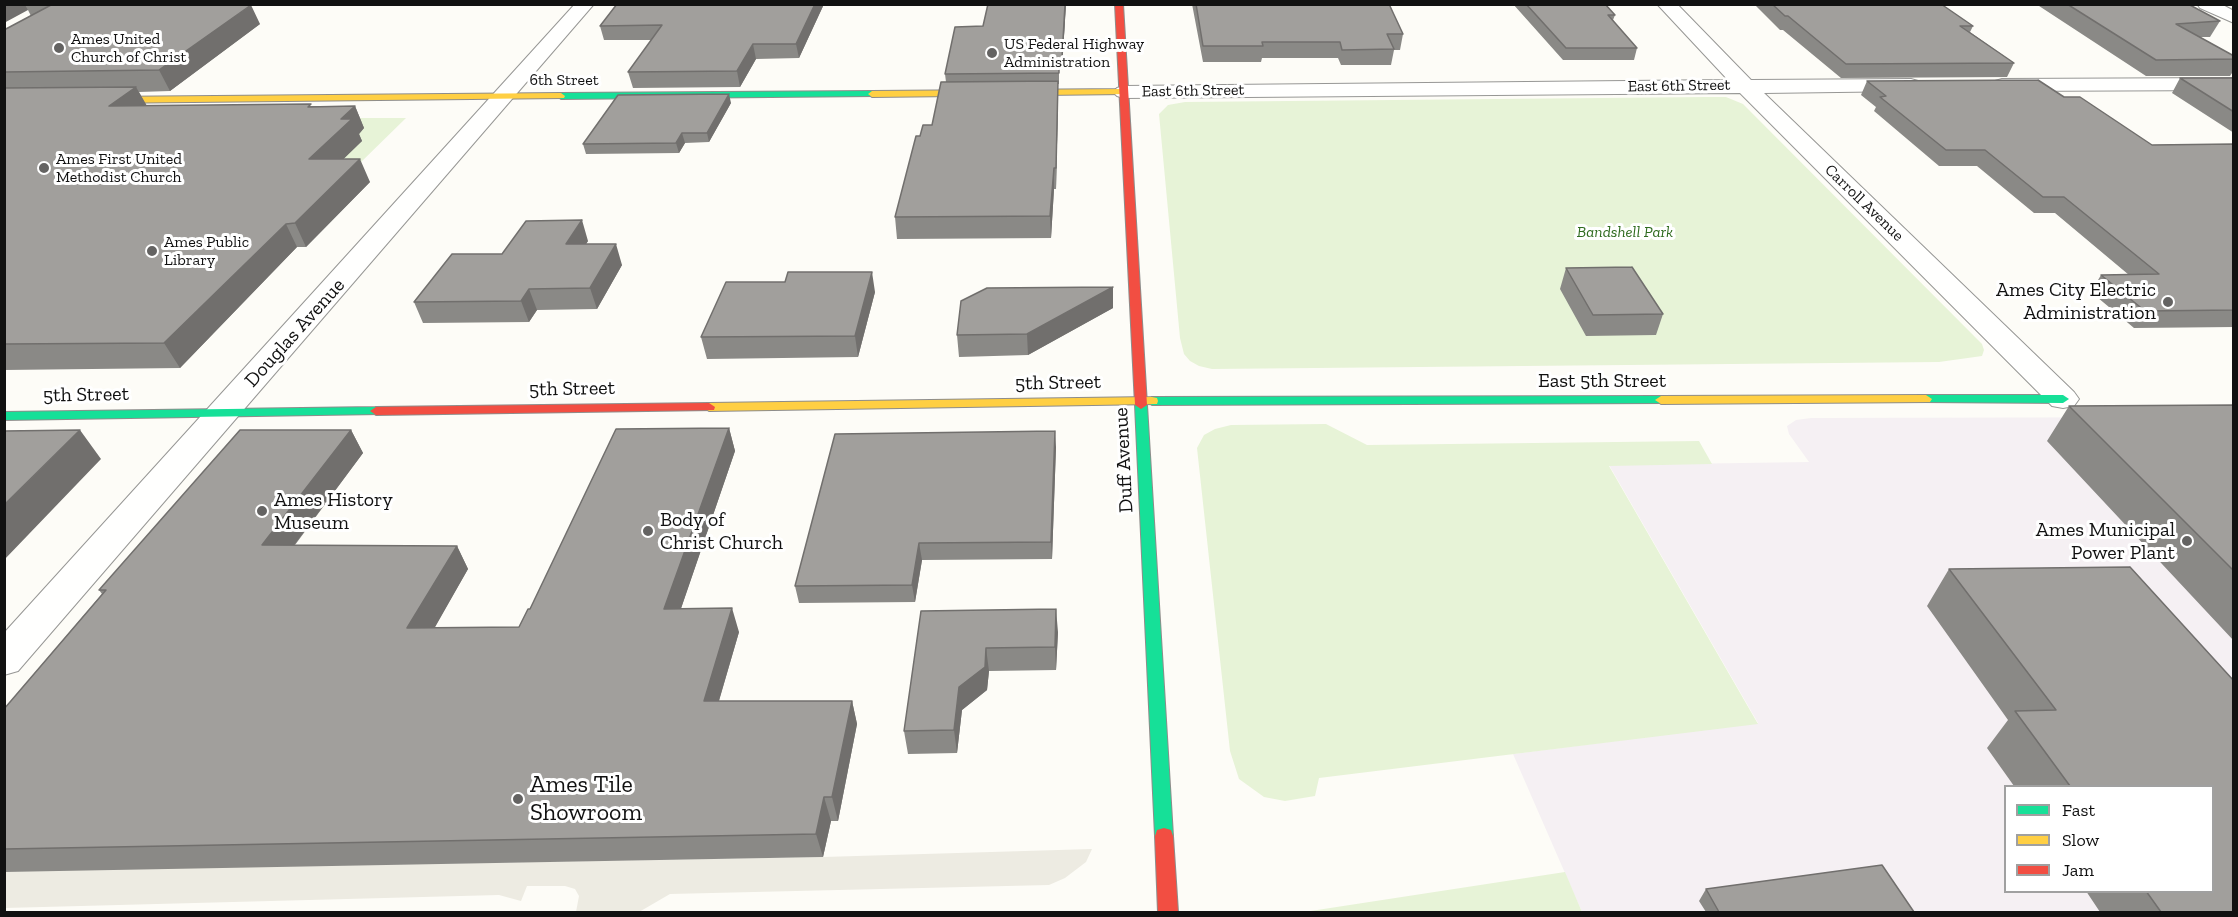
<!DOCTYPE html>
<html>
<head>
<meta charset="utf-8">
<style>
  body { margin:0 }
  #map { position:relative; width:2238px; height:917px; overflow:hidden; background:#fdfcf7; font-family:"Zilla Slab",serif }
  canvas { display:block }
  .frame { position:absolute; inset:0; border:6px solid #111; pointer-events:none }
  .legend { position:absolute; left:2004px; top:785px; width:210px; height:108px; box-sizing:border-box; background:#fff; border:2px solid #a0a0a0; margin:0; padding:8px 10px; list-style:none; font-size:18px; color:#111 }
  .legend li { display:flex; align-items:center; gap:12px; height:30px }
  .legend b { width:30px; border:2px solid #a0a0a0 }
</style>
</head>
<body>
<div id="map">
<canvas width="2238" height="917"></canvas>
<div class="frame"></div>
<ul class="legend">
<li><b style="height:8px;background:#16e098"></b>Fast</li>
<li><b style="height:8px;background:#ffcf43"></b>Slow</li>
<li><b style="height:8px;background:#f24e42"></b>Jam</li>
</ul>
</div>
<script>
const context = document.querySelector('canvas').getContext('2d');
context.lineJoin = 'round';
function fill(path, color) { context.fillStyle = color; context.fill(path, 'evenodd'); }
const poly = rows => new Path2D(rows.map(r => 'M' + r).join(''));
function strokePath(path, color, width, dash) { context.strokeStyle = color; context.lineWidth = width; context.lineCap = dash ? 'butt' : 'round'; context.setLineDash(dash || []); context.stroke(path); }
function drawText(font, color, halo, rows, align = 'center') {
  context.font = font + ' "Zilla Slab",serif'; context.lineWidth = 6; context.setLineDash([]); context.textBaseline = 'middle'; context.strokeStyle = halo; context.fillStyle = color; for (const [text, x, y, turn = 0] of rows) {
    context.save(); context.translate(x, y); context.rotate((+turn || 0) * Math.PI / 180); context.textAlign = isNaN(turn) ? turn : align; if (halo) context.strokeText(text, 0, 0); context.fillText(text, 0, 0); context.restore();
  }
}
const industrial = poly([
  [2233,417,2233,912,1582,912,1513,754,1758,723,1609,465,1809,462,1789,434,1787,426,1796,420,1811,418],
  [2006,786,2212,786,2212,892,2006,892]
]);
const green = poly([
  [1706,97,1726,97,1743,104,1982,344,1984,350,1982,356,1939,362,1212,369,1199,366,1190,361,1184,354,1180,338,1159,114,1168,105,1185,102],
  [311,118,406,118,357,166,325,167],
  [1326,424,1367,445,1699,441,1712,464,1609,466,1758,724,1319,778,1315,796,1285,801,1264,797,1239,779,1230,751,1197,448,1204,435,1215,429,1231,425],
  [1565,872,1582,912,1304,912]
]);
const plaza = poly([
  [1092,849,1086,862,1065,878,1049,885,670,894,639,912,576,912,579,896,575,889,565,886,527,886,521,901,499,895,5,908,4,871,823,857]
]);
const street = poly([
  [575,4,594,4,18,671,4,675,4,633,575,4],
  [1657,4,1677,4,1751,80,1911,79,1918,81,1921,85,1918,89,1911,91,1764,93,2074,392,2079,399,2074,406,2063,408,2052,406,1740,93,1124,98,1117,96,1113,92,1117,88,1124,86,1728,80,1657,4],
  [2197,4,2221,4,2234,11,2234,23,2200,8,2197,4],
  [2234,78,2234,90,2002,91,1995,89,1992,85,1995,81,2002,79,2234,78]
]);
const fast = poly([
  [872,91,876,94,875,96,561,99,557,96,561,93,872,91],
  [1926,395,2063,395,2069,399,2063,403,1922,402,1920,399,1926,395],
  [1661,396,1667,400,1665,403,1152,405,1146,401,1152,397,1661,396],
  [1141,401,1147,405,1173,836,1171,842,1164,844,1157,842,1155,836,1135,405,1141,401],
  [376,407,381,408,382,411,381,414,4,420,4,412,376,407]
]);
const slow = poly([
  [1124,89,1127,90,1127,94,872,97,868,94,872,91,1124,89],
  [561,93,565,96,564,98,100,103,96,100,100,97,561,93],
  [1926,395,1932,399,1930,402,1661,404,1655,400,1661,396,1926,395],
  [1152,397,1157,398,1158,401,1157,404,709,411,703,407,709,403,1152,397]
]);
const jam = poly([
  [1115,4,1123,4,1147,405,1141,409,1135,405,1115,4],
  [709,403,715,407,714,410,376,415,370,411,376,407,709,403],
  [1164,828,1171,830,1173,836,1178,912,1158,912,1155,836,1157,830,1164,828]
]);
const wall = poly([
  [4,4,215,4,214,5,260,24,170,91,139,92,147,106,355,106,364,128,359,134,362,141,343,159,370,182,306,247,297,247,180,368,4,370,4,30,31,16,28,10],
  [617,4,824,4,799,58,756,59,740,87,633,88,628,72,652,40,604,40,600,26],
  [988,4,1066,4,1062,68,1059,68,1059,84,1058,84,1058,101,1056,189,1054,189,1051,238,897,239,895,217,920,136,932,125,946,82,945,74,983,26],
  [1192,4,1389,4,1403,34,1400,50,1394,50,1391,65,1341,65,1338,58,1262,58,1261,62,1203,62],
  [1513,4,1605,4,1615,15,1613,20,1637,48,1634,60,1563,60],
  [1754,4,1941,4,1973,26,1970,32,2014,63,2007,77,1841,78,1783,30,1780,30],
  [2036,4,2188,4,2220,21,2210,37,2200,37,2234,56,2234,70,2230,76,2146,76],
  [2180,78,2234,78,2234,133,2172,93],
  [1867,81,2064,97,2152,145,2234,144,2234,327,2134,328,2091,292,2101,275,2129,275,2055,213,2034,213,1977,166,1939,166,1874,111,1876,107,1861,95],
  [731,103,709,142,685,143,679,153,586,154,583,144],
  [588,241,586,244,622,265,597,309,537,310,529,322,423,323,414,302,502,254],
  [1566,268,1663,314,1656,335,1586,336,1560,289],
  [1113,287,1113,308,1028,355,959,357,957,335],
  [875,292,858,357,707,359,701,337],
  [2234,405,2234,641,2047,441,2069,406],
  [729,428,735,451,681,608,739,632,719,701,852,701,857,724,838,821,831,821,823,857,4,872,4,709,102,594,99,590,351,430,363,453,295,545,457,546,468,569,434,628,519,627,530,609],
  [1056,447,1052,559,922,560,915,602,799,603,795,586],
  [2130,567,2234,681,2234,912,2100,912,2086,891,2212,891,2212,786,2014,786,1987,748,2008,720,1927,606,1949,569],
  [921,611,1058,632,1056,670,989,671,987,690,962,710,957,753,908,754,904,731],
  [1706,889,1914,912,1706,912,1699,901]
]);
const shadedWall = poly([
  [4,4,37,4,25,5,28,10,4,23],
  [815,4,824,4,799,58,796,44],
  [1065,4,1066,4,1062,68,1062,58],
  [251,5,260,24,170,91,159,70],
  [753,44,756,59,740,87,737,71],
  [1058,81,1058,101,1056,189,1056,168],
  [136,87,148,108,109,106],
  [729,94,731,103,709,142,707,133],
  [355,106,364,128,359,134,362,141,320,182,309,159,341,119],
  [682,133,685,143,679,153,676,143],
  [360,159,370,182,306,247,295,223],
  [1054,168,1054,189,1051,238,1050,216],
  [582,220,588,241,572,265,566,244],
  [286,224,297,247,180,368,164,343],
  [616,244,622,265,597,309,590,288],
  [872,272,875,292,858,357,855,336],
  [1113,287,1113,308,1028,355,1027,334],
  [529,289,537,310,529,322,521,301],
  [729,428,735,451,673,632,664,609],
  [80,430,101,459,4,560,4,505],
  [351,430,363,453,277,568,262,545],
  [1055,431,1056,447,1052,559,1051,542],
  [919,543,922,560,915,602,912,585],
  [457,546,468,569,421,652,407,628],
  [732,608,739,632,712,724,704,701],
  [1056,609,1058,632,1056,670,1055,647],
  [986,648,989,671,987,690,962,710,957,753,954,730,959,687],
  [852,701,857,724,838,821,832,797],
  [824,797,831,821,823,857,816,834]
]);
const building = poly([
  [26,4,184,4,183,5,251,5,159,70,4,72,4,30,51,5,25,5,26,4],
  [617,4,815,4,796,44,753,44,737,71,628,72,662,25,600,26,617,4],
  [988,4,1065,4,1062,58,1059,58,1059,73,945,74,955,27,983,26,988,4],
  [1196,4,1389,4,1403,34,1387,34,1394,49,1342,50,1340,42,1262,42,1263,46,1203,46,1196,4],
  [1526,4,1605,4,1615,15,1608,15,1637,48,1566,48,1526,4],
  [1772,4,1941,4,1973,26,1960,26,2014,63,1846,64,1788,16,1785,16,1772,4],
  [2067,4,2188,4,2220,21,2176,24,2234,56,2234,59,2156,60,2067,4],
  [2180,78,2234,78,2234,112,2180,78],
  [2038,80,2064,97,2080,97,2152,145,2234,144,2234,310,2145,311,2101,275,2159,274,2064,197,2043,197,1985,150,1946,150,1880,97,1886,96,1867,81,2038,80],
  [1058,81,1056,168,1054,168,1050,216,895,217,916,136,920,136,923,125,932,125,941,82,1058,81],
  [136,87,109,106,311,104,308,107,355,106,341,119,352,119,309,159,360,159,295,223,286,224,164,343,4,344,4,88,136,87],
  [729,94,707,133,682,133,676,143,583,144,618,95,729,94],
  [582,220,566,244,616,244,590,288,529,289,521,301,414,302,452,254,502,254,526,221,582,220],
  [1632,267,1663,314,1593,315,1566,268,1632,267],
  [788,272,872,272,855,336,701,337,726,282,785,282,788,272],
  [1113,287,1027,334,957,335,961,301,987,288,1113,287],
  [2234,405,2234,571,2069,406,2234,405],
  [729,428,664,609,732,608,704,701,852,701,832,797,824,797,816,834,4,849,4,709,106,590,99,590,240,430,351,430,262,545,457,546,407,628,519,627,528,609,530,609,616,429,729,428],
  [80,430,4,505,4,431,80,430],
  [1055,431,1051,542,919,543,912,585,795,586,835,434,1055,431],
  [2130,567,2234,681,2234,912,2161,912,2146,891,2212,891,2212,786,2070,786,2015,711,2056,710,1949,569,2130,567],
  [1056,609,1055,647,986,648,985,667,959,687,954,730,904,731,921,611,1056,609],
  [1882,865,1914,912,1719,912,1706,889,1882,865]
]);
const markers = [
  [59,48,6,"#646362"],
  [992,53,6,"#646362"],
  [44,168,6,"#646362"],
  [152,251,6,"#646362"],
  [2168,302,6,"#646362"],
  [262,511,6,"#646362"],
  [648,531,6,"#646362"],
  [2187,541,6,"#646362"],
  [518,799,6,"#646362"]
];
const farPoinames = [
  ["Ames United",71,39],
  ["Church of Christ",71,57],
  ["US Federal Highway",1004,44],
  ["Administration",1004,62],
  ["Ames First United",56,159],
  ["Methodist Church",56,177],
  ["Ames Public",164,242],
  ["Library",164,260]
];
const farStreetnames = [
  ["6th Street",564,80],
  ["East 6th Street",1679,86,-1],
  ["East 6th Street",1193,91,-1],
  ["Carroll Avenue",1864,203,44]
];
const farParknames = [
  ["Bandshell Park",1625,232]
];
const poiNames = [
  ["Ames City Electric",2156,290],
  ["Administration",2156,313],
  ["Ames History",274,500,"left"],
  ["Museum",274,523,"left"],
  ["Body of",660,520,"left"],
  ["Christ Church",660,543,"left"],
  ["Ames Municipal",2175,530],
  ["Power Plant",2175,553]
];
const streetNames = [
  ["Douglas Avenue",295,333,-48],
  ["East 5th Street",1602,381],
  ["5th Street",1058,383,-1],
  ["5th Street",572,389,-1],
  ["5th Street",86,395,-1],
  ["Duff Avenue",1124,460,-93]
];
const nearPoinames = [
  ["Ames Tile",530,785],
  ["Showroom",530,813]
];
fill(industrial, '#f5f0f3');
fill(green, '#e7f3d7');
fill(plaza, '#edebe2');
strokePath(street, '#979795', 2);
strokePath(fast, '#8e8d8b', 2);
strokePath(slow, '#8e8d8b', 2);
strokePath(jam, '#8e8d8b', 2);
fill(street, '#fffffe');
fill(fast, '#16e098');
fill(slow, '#ffcf43');
fill(jam, '#f24e42');
fill(wall, '#8a8986');
fill(shadedWall, '#716f6d');
fill(building, '#a19f9c');
strokePath(building, '#716f6d', 1.5);
for (const [x, y, r, color] of markers) { const dot = new Path2D(); dot.arc(x, y, r, 0, 2 * Math.PI); context.fillStyle = color; context.fill(dot); strokePath(dot, '#fff', 2); }
drawText('16px', '#111', '#fff', farPoinames, 'left');
drawText('16px', '#111', '#fff', farStreetnames);
drawText('italic 16px', '#2f6b1f', '#fff', farParknames);
drawText('20px', '#111', '#fff', poiNames, 'right');
drawText('20px', '#111', '#fff', streetNames);
drawText('24px', '#111', '#fff', nearPoinames, 'left');
</script>
</body>
</html>
